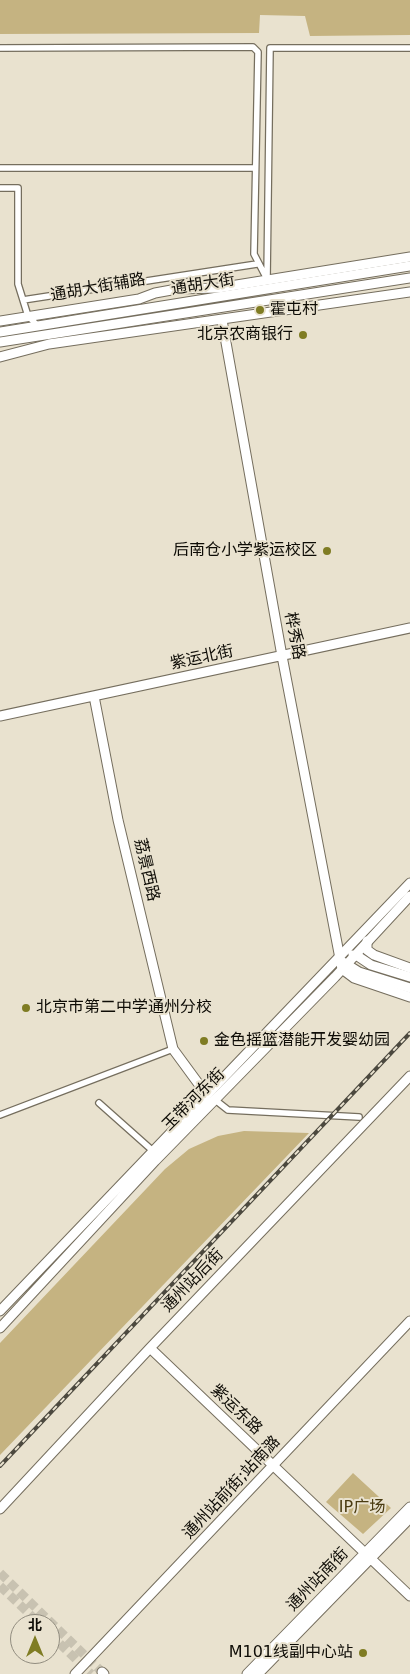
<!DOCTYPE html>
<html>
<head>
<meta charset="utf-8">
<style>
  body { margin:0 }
  #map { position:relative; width:410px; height:1674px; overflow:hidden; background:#e9e2cf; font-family:"DejaVu Sans","Noto Sans SC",sans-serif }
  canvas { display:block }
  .north { position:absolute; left:10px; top:1614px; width:50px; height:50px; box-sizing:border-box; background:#e9e2cf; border:1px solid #918c7f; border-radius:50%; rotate:0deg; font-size:14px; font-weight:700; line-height:20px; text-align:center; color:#0e0c06 }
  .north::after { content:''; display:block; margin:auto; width:18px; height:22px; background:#7f7c23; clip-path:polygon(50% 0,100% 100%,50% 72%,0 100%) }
</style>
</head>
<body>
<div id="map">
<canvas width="410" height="1674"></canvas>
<div class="north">北</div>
</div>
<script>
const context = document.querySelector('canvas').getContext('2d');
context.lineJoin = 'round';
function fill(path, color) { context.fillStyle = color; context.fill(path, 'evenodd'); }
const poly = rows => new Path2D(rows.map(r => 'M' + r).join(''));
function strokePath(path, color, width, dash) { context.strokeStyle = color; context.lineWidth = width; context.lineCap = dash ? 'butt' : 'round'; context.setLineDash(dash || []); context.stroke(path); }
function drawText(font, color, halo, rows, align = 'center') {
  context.font = font + ' "DejaVu Sans","Noto Sans SC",sans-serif'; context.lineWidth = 4; context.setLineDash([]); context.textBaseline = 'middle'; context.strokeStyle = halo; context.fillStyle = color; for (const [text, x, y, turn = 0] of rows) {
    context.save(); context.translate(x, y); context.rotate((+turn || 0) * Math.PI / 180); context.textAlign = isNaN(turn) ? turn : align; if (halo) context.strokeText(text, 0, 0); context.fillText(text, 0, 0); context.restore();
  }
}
const green = poly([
  [0,0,410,0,410,35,310,36,305,16,260,15,259,33,0,34],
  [244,1131,309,1133,0,1455,0,1343,165,1169,189,1149,218,1136],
  [353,1473,391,1508,363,1534,326,1502]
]);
const secondaryTunnel = poly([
  [0,1573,102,1672],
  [0,1586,40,1624],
  [50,1634,91,1674]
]);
const street = poly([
  [0,48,253,47,258,52,254,254,267,279],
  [0,168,255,168],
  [0,188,18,188,18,284,28,316,38,326],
  [267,279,270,48,410,48],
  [23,300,257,264],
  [214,1099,228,1110,359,1117],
  [99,1103,153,1151],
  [0,1115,173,1049]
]);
const secondary = poly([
  [222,320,282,656,342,969,354,978,410,997],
  [0,321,139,299,155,293,177,289,218,288,410,257],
  [0,357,49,344,410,292],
  [94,696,118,820,173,1049,206,1094],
  [0,716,410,628],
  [367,941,367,950,374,955,410,968],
  [150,1348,410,1596],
  [0,1509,150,1348,410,1076],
  [102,1672,104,1674],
  [75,1674,410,1321],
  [247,1674,410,1507],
  [258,1674,410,1518]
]);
const primary = poly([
  [0,332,410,266],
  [0,342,410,278],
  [353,955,356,955,371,965,410,977],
  [343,962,359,972,410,988],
  [0,1311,410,883],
  [0,1328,155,1161,335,977,410,896]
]);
const rail = poly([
  [0,1466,410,1033]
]);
const markers = [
  [260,310,5,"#7f7c23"],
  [303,335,5,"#7f7c23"],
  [327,551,5,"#7f7c23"],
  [26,1008,5,"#7f7c23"],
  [204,1041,5,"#7f7c23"],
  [363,1653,5,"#7f7c23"]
];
const streetNames = [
  ["通胡大街",203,285,-9],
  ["通胡大街辅路",98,288,-10],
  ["桦秀路",294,636,79],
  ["紫运北街",202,658,-12],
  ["荔景西路",146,870,77],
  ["玉带河东街",194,1100,-45],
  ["通州站后街",193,1281,-46],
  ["紫运东路",236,1410,44],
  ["通州站前街;站南潞",232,1488,-47],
  ["通州站南街",318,1580,-46]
];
const poiNames = [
  ["霍屯村",270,310],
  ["北京农商银行",293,335,"right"],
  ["后南仓小学紫运校区",317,551,"right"],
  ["北京市第二中学通州分校",36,1008],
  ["金色摇篮潜能开发婴幼园",214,1041],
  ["M101线副中心站",353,1653,"right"]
];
const parkNames = [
  ["IP广场",362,1508]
];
fill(green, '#c5b381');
strokePath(secondaryTunnel, '#c8c2b1', 9, [9, 4.5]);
strokePath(street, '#756e5e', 8);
strokePath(secondary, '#756e5e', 11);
strokePath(primary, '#756e5e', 11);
strokePath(street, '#fff', 5.5);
strokePath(secondary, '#fff', 9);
strokePath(primary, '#fff', 9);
strokePath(rail, '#4c493f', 4);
strokePath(rail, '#e9e2cf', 2, [5.5]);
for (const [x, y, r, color] of markers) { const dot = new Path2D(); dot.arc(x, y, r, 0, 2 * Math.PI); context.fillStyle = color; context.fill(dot); strokePath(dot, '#e9e2cf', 2); }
drawText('16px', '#0e0c06', '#e9e2cf', streetNames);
drawText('16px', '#0e0c06', '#e9e2cf', poiNames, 'left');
drawText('16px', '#4a3b10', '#e9e2cf', parkNames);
</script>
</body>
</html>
